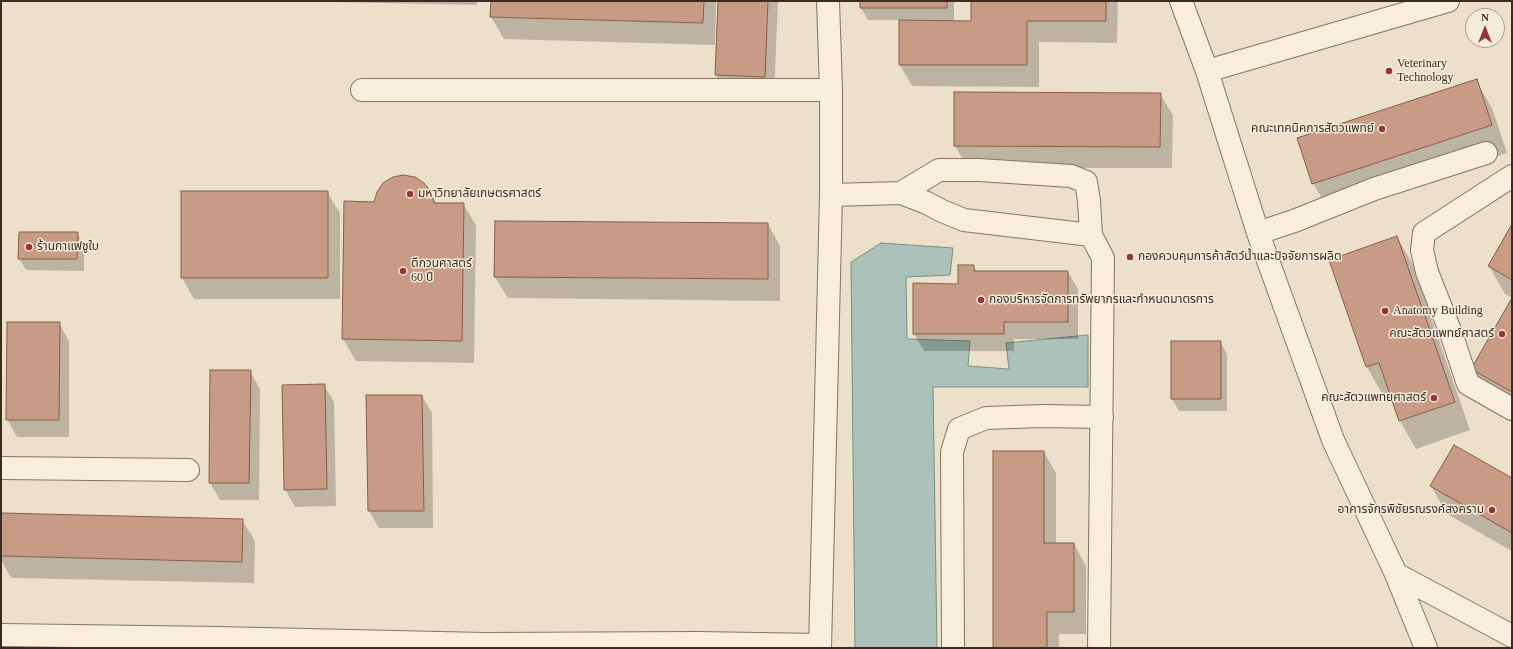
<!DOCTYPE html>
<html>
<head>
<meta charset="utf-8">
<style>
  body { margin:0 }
  #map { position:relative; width:1513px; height:649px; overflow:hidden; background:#ece0cb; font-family:"Times New Roman",serif }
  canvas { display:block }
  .frame { position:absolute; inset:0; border:2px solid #3a2c22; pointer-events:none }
  .north { position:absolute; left:1465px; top:8px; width:40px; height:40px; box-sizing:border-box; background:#f4ebda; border:1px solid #aa9f90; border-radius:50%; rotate:0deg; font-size:11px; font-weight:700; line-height:16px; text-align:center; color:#3a2c22 }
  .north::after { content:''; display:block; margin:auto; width:14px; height:18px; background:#94343b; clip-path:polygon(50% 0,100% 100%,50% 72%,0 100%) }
</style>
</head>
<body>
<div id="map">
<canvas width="1513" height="649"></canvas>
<div class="frame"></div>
<div class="north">N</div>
</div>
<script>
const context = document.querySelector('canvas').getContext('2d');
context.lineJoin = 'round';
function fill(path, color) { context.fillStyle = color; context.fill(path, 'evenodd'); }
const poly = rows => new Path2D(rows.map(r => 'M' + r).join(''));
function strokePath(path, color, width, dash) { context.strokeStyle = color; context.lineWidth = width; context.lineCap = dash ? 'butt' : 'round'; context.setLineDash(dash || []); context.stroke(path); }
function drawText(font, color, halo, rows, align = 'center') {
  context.font = font + ' "Times New Roman","Noto Sans Thai",serif'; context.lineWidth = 3; context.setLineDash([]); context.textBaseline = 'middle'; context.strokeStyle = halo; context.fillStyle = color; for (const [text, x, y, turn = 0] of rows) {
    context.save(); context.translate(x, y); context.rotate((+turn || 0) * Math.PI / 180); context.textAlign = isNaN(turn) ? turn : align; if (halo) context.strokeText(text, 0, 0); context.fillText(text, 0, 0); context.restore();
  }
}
const water = poly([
  [881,243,953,248,950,275,906,277,907,339,970,341,968,366,1009,369,1006,343,1088,335,1088,387,933,387,937,648,855,648,851,262,881,243]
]);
const shadow = poly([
  [284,1,477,1,477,5],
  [492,1,716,1,715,45,504,39,491,17],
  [719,1,778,1,774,94,726,92,716,75],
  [861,1,954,1,954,22,972,22,972,1,1118,1,1117,43,1039,42,1039,87,912,86,900,65,900,20,868,20,861,8],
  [1476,81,1492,108,1507,153,1329,211,1313,183],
  [1160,94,1173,115,1172,168,968,168,955,146],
  [327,192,340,213,340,299,194,299,182,278],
  [430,192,437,204,463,204,476,225,474,363,356,361,343,339,345,202,375,203],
  [768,224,780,246,780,301,508,298,495,277],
  [1512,226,1512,298,1505,294,1489,266],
  [77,233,84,245,84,271,26,270,19,258],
  [1397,237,1413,265,1470,430,1416,449,1400,421,1390,392,1383,395,1367,367,1330,260],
  [974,266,977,272,1068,272,1078,289,1078,339,1014,339,1014,351,924,351,914,334,959,285],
  [1512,300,1512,410,1488,396,1472,369],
  [59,323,69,341,69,437,17,437,7,419],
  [1220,342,1227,354,1227,411,1179,411,1172,399],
  [250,371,260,389,259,500,220,500,210,483],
  [324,385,334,402,336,506,295,507,285,489],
  [367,396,422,396,432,413,433,528,379,528,369,511],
  [1044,452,1056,473,1056,544,1074,544,1086,566,1086,634,1059,634,1059,648,994,648],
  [1512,479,1512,551,1447,514,1431,486],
  [1,514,242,520,255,541,254,583,11,578,1,560]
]);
const building = poly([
  [491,1,704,1,703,23,490,17,491,1],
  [718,1,768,1,765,77,715,75,718,1],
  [860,1,947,1,947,8,860,8,860,1],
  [971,1,1106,1,1106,21,1027,21,1027,65,899,65,899,20,971,21,971,1],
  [1477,79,1492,125,1312,184,1297,138,1477,79],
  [954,92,1161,93,1160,147,954,146,954,92],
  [403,175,415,177,424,183,431,192,434,203,464,203,462,341,342,339,344,201,374,202,377,192,383,183,393,177,403,175],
  [181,191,328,191,328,278,181,278,181,191],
  [495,221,768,223,768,279,494,277,495,221],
  [1512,224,1512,280,1488,266,1512,224],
  [19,232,78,232,77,259,18,259,19,232],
  [1397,236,1455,402,1399,421,1379,363,1366,367,1329,260,1397,236],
  [958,265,974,265,974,271,1068,271,1068,322,1004,322,1004,334,913,334,913,283,958,284,958,265],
  [1512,298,1512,392,1471,369,1512,298],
  [7,322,60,322,59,420,6,420,7,322],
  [1171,341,1221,341,1221,399,1171,399,1171,341],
  [210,370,251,370,249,483,209,483,210,370],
  [325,384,327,489,284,490,282,385,325,384],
  [366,395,422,395,424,511,368,511,366,395],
  [1454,445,1512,478,1512,533,1430,486,1454,445],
  [993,451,1044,451,1044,543,1074,543,1074,612,1047,612,1047,648,993,648,993,451],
  [1,513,243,519,242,562,1,556,1,513]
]);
const minor = poly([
  [1181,1,1207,71,1258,233,1333,440,1396,574,1426,648],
  [1207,71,1448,1],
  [362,90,831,90],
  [1512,176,1424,233,1422,250,1427,272,1451,333,1468,384,1512,409],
  [901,193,927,203,942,211,964,220,1091,235,1103,258,1099,648],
  [831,195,901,193,939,170,979,170,1071,176,1086,182,1089,201,1091,235],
  [1258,233,1294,221,1374,189,1486,153],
  [1,468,188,470],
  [1396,574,1512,636],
  [1,635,218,638,484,644,698,643,820,645],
  [820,648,831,195,831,90,828,1],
  [953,648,952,452,959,429,986,418,1042,416,1102,417]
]);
const markers = [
  [1389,71,4,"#94343b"],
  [1382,129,4,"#94343b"],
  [410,194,4,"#94343b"],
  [29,247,4,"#94343b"],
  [1130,257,4,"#94343b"],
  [403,271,4,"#94343b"],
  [981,300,4,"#94343b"],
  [1385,311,4,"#94343b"],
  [1502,334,4,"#94343b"],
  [1434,398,4,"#94343b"],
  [1492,510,4,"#94343b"]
];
const poiNames = [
  ["Veterinary",1397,64],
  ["Technology",1397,78],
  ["คณะเทคนิคการสัตวแพทย์",1374,129,"right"],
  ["มหาวิทยาลัยเกษตรศาสตร์",418,194],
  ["ร้านกาแฟชูใบ",37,247],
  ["กองควบคุมการค้าสัตว์น้ำและปัจจัยการผลิต",1138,257],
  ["ตึกวนศาสตร์",411,264],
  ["60 ปี",411,278],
  ["กองบริหารจัดการทรัพยากรและกำหนดมาตรการ",989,300],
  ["Anatomy Building",1393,311],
  ["คณะสัตวแพทย์ศาสตร์",1494,334,"right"],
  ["คณะสัตวแพทยศาสตร์",1426,398,"right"],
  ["อาคารจักรพิชัยรณรงค์สงคราม",1484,510,"right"]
];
fill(water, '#abc1b9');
strokePath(water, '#729086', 1);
fill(shadow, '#0003');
fill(building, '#c89c84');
strokePath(building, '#865c47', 1);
strokePath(minor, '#887360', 24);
strokePath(minor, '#f7eede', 22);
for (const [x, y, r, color] of markers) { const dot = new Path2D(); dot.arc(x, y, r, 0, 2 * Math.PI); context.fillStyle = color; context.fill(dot); strokePath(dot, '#f4ebda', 1.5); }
drawText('12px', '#3a2c22', '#f4ebda', poiNames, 'left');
</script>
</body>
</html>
